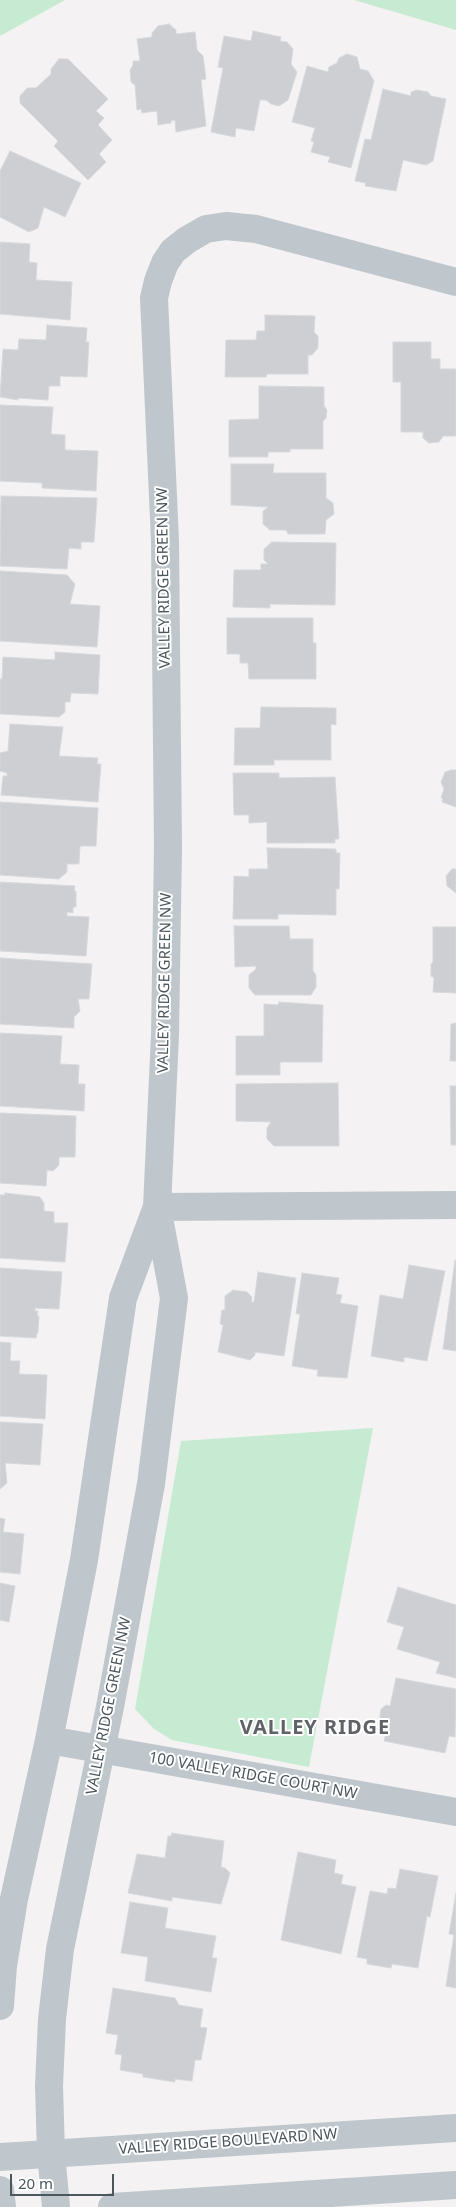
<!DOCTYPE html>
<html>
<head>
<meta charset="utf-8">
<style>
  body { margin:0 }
  #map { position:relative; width:456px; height:2207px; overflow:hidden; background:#f4f2f2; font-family:"Noto Sans",sans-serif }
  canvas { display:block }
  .scale { position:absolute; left:10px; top:2174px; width:104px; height:22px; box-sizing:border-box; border:2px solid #4c565d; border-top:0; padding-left:6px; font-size:15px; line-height:18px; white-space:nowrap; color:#4c565d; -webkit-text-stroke:4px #fff; paint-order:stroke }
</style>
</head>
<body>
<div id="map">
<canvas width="456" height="2207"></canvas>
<div class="scale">20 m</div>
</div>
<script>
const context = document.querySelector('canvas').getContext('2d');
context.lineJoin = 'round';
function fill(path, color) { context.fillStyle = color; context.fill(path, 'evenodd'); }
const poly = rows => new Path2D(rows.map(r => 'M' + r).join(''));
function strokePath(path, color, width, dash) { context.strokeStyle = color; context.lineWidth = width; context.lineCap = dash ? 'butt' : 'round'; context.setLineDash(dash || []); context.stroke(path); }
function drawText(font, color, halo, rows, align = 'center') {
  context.font = font + ' "Noto Sans",sans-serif'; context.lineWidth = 4; context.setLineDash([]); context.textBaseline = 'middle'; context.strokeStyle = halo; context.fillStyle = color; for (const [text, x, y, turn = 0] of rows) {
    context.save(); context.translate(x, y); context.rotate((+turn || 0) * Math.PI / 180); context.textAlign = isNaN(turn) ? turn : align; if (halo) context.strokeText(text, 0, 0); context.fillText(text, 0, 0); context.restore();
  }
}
const green = poly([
  [0,0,65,0,0,36],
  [354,0,456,0,456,30],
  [373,1428,309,1767,172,1740,154,1729,135,1709,181,1441]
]);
const building = poly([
  [169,24,176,30,176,34,195,32,197,50,203,56,206,79,201,80,206,126,176,132,175,120,171,121,171,123,158,125,157,111,142,113,141,109,137,110,135,85,131,82,130,70,133,65,133,61,140,61,137,39,152,37,152,33,158,26,169,24],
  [253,31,281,37,280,41,287,42,293,49,291,64,297,72,288,100,279,106,271,104,266,100,260,100,254,131,236,128,235,137,211,132,223,68,218,67,224,36,251,41,253,31],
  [347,54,357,57,360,69,368,71,374,81,351,168,328,162,330,157,311,152,314,142,311,141,315,128,292,122,307,66,328,72,329,67,337,63,339,58,347,54],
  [59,59,68,59,108,99,96,111,104,118,98,125,112,140,99,154,106,162,88,180,54,146,58,141,20,103,20,96,27,88,36,88,51,74,51,69,59,59],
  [383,89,411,96,411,92,417,90,428,92,431,96,446,99,433,161,426,165,403,160,396,191,365,186,366,183,355,181,365,139,371,140,383,89],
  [10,151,81,183,65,217,44,207,38,228,29,232,0,217,0,171,10,151],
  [0,242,30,244,29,262,37,263,36,280,72,282,70,320,0,314,0,242],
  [265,315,315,316,314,332,318,336,318,348,312,355,308,355,308,374,267,374,266,377,225,377,226,340,256,340,257,331,265,331,265,315],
  [47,325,87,328,86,342,89,342,87,377,60,376,60,386,49,386,48,400,18,398,18,400,0,397,3,349,18,350,19,339,46,340,47,325],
  [393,342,431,342,431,359,440,359,440,369,456,369,456,436,443,436,439,442,429,443,423,438,423,432,401,432,401,382,393,382,393,342],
  [259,386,324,387,324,406,327,410,326,418,323,421,323,449,290,449,290,452,268,452,268,457,229,457,229,420,259,419,259,386],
  [0,405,53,407,51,434,65,435,65,450,98,451,96,491,42,488,42,483,0,481,0,405],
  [231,464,274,464,273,473,326,473,326,498,333,503,334,514,326,520,325,534,288,534,286,530,270,530,263,524,263,511,268,507,231,505,231,464],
  [1,496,97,498,94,542,81,542,81,549,69,548,67,569,0,566,1,496],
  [272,542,336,543,335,605,270,604,270,608,233,607,234,570,261,570,261,564,268,564,264,560,264,549,272,542],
  [0,571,67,575,75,584,70,604,100,606,97,647,0,641,0,571],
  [227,618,313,618,313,643,316,643,316,679,249,679,248,663,240,663,240,654,227,654,227,618],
  [55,652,100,655,98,694,71,693,70,702,65,702,65,712,59,717,0,714,0,679,2,679,3,657,55,660,55,652],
  [261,707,336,708,336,725,331,724,331,760,274,760,274,765,234,765,235,728,260,728,261,707],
  [10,724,63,727,59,756,98,758,97,764,101,764,98,802,1,795,3,776,7,776,7,773,0,771,0,753,8,751,10,724],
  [451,770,456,770,456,807,442,802,443,799,441,798,444,789,441,782,445,772,451,770],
  [233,773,279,773,279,778,335,777,339,839,335,839,335,843,267,843,267,822,249,823,249,815,234,815,233,773],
  [0,802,98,808,96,846,80,846,79,864,67,864,67,872,59,879,0,875,0,802],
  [267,848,336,849,336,853,340,853,339,889,336,889,336,915,278,914,278,919,233,919,234,876,249,877,249,869,268,869,267,848],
  [452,869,456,869,456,893,447,886,446,876,452,869],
  [0,882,75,886,74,891,76,891,76,907,73,907,73,913,67,912,67,916,89,917,86,956,0,951,0,882],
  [234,926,289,926,290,939,313,939,313,971,316,975,316,987,311,995,255,995,249,988,249,975,256,969,256,966,235,967,234,926],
  [433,927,456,927,456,993,433,992,434,978,431,976,431,964,433,962,433,927],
  [0,958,92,964,89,999,78,999,80,1011,74,1017,74,1028,0,1024,0,958],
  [279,1002,323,1005,322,1062,280,1062,280,1075,236,1075,236,1036,264,1036,264,1004,278,1005,279,1002],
  [456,1023,456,1061,450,1061,451,1024,456,1023],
  [0,1033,62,1036,60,1064,79,1065,78,1084,85,1084,84,1111,0,1106,0,1033],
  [338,1083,339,1146,274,1146,267,1139,267,1128,271,1122,236,1121,236,1084,338,1083],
  [450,1086,456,1086,456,1145,451,1145,450,1086],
  [0,1113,76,1116,75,1157,59,1157,59,1165,53,1171,47,1170,46,1186,0,1183,0,1113],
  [5,1193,40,1197,44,1203,44,1211,54,1212,54,1223,68,1223,65,1262,0,1258,0,1195,5,1195,5,1193],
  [455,1260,456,1261,456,1351,443,1349,455,1260],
  [409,1265,445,1271,427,1361,404,1357,404,1362,371,1356,380,1295,403,1299,409,1265],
  [0,1268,62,1272,59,1309,35,1308,35,1311,38,1311,37,1316,39,1316,38,1333,37,1333,36,1338,0,1336,0,1268],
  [258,1272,296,1278,284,1356,255,1352,255,1355,250,1360,218,1352,223,1325,220,1324,222,1310,225,1310,225,1296,233,1290,247,1292,252,1297,251,1302,254,1302,258,1272],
  [302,1273,339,1278,336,1294,342,1295,340,1303,358,1306,347,1378,317,1376,318,1370,292,1366,300,1314,296,1314,302,1273],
  [0,1342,11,1343,10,1361,20,1361,19,1374,47,1375,45,1419,0,1416,0,1342],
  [0,1422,43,1424,40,1465,5,1463,7,1483,0,1489,0,1422],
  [0,1518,5,1519,3,1532,24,1534,20,1574,0,1572,0,1518],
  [0,1583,15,1586,9,1622,0,1620,0,1583],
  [398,1587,456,1605,456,1678,436,1673,440,1662,397,1649,404,1627,387,1622,398,1587],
  [396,1678,456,1689,455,1737,449,1736,445,1753,384,1741,387,1730,383,1729,379,1723,381,1709,386,1705,390,1706,396,1678],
  [172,1833,224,1841,221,1867,225,1868,230,1873,221,1904,172,1897,172,1901,128,1893,137,1854,165,1858,168,1836,171,1836,172,1833],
  [298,1852,336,1860,334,1873,343,1875,341,1884,356,1887,341,1954,281,1940,298,1852],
  [400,1869,438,1876,430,1917,427,1916,418,1968,392,1964,391,1968,367,1964,367,1959,357,1957,370,1891,387,1894,388,1888,396,1889,400,1869],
  [456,1893,456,1988,446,1986,454,1935,449,1934,456,1893],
  [130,1902,168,1908,165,1928,216,1936,212,1958,217,1958,211,1992,145,1981,148,1957,121,1953,130,1902],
  [113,1988,175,1998,179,2005,203,2009,200,2027,207,2028,201,2060,195,2060,192,2081,175,2079,175,2082,143,2077,143,2074,120,2070,122,2055,115,2054,118,2035,106,2033,113,1988]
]);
const minor = poly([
  [157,1207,456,1205],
  [49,1740,456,1812],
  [0,2006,3,1966,14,1899,49,1740,84,1560,123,1298,157,1207],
  [0,2190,2,2207],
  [56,2207,51,2153,49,2086,52,2019,60,1949,110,1707,151,1484,174,1298,157,1207,165,1035,168,847,165,541,154,298,158,281,165,263,173,251,187,240,206,229,226,226,256,229,456,282]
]);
const tertiary = poly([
  [0,2157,456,2128],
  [112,2207,456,2185]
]);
const streetNames = [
  ["VALLEY RIDGE GREEN NW",164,578,-91],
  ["VALLEY RIDGE GREEN NW",165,983,-89],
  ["VALLEY RIDGE GREEN NW",109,1706,-79],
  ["100 VALLEY RIDGE COURT NW",253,1776,10],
  ["VALLEY RIDGE BOULEVARD NW",228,2142,-4]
];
const districtNames = [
  ["VALLEY RIDGE",315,1728]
];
fill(green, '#c7ebd2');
fill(building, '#cdcfd3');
strokePath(building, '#d6d9dc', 1);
strokePath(minor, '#bfc7cc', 28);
strokePath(tertiary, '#bfc7cc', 28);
drawText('15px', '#4c565d', '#fff', streetNames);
context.letterSpacing = '1px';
drawText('bold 20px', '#5f6266', '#fff', districtNames);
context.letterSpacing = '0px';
</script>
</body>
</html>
